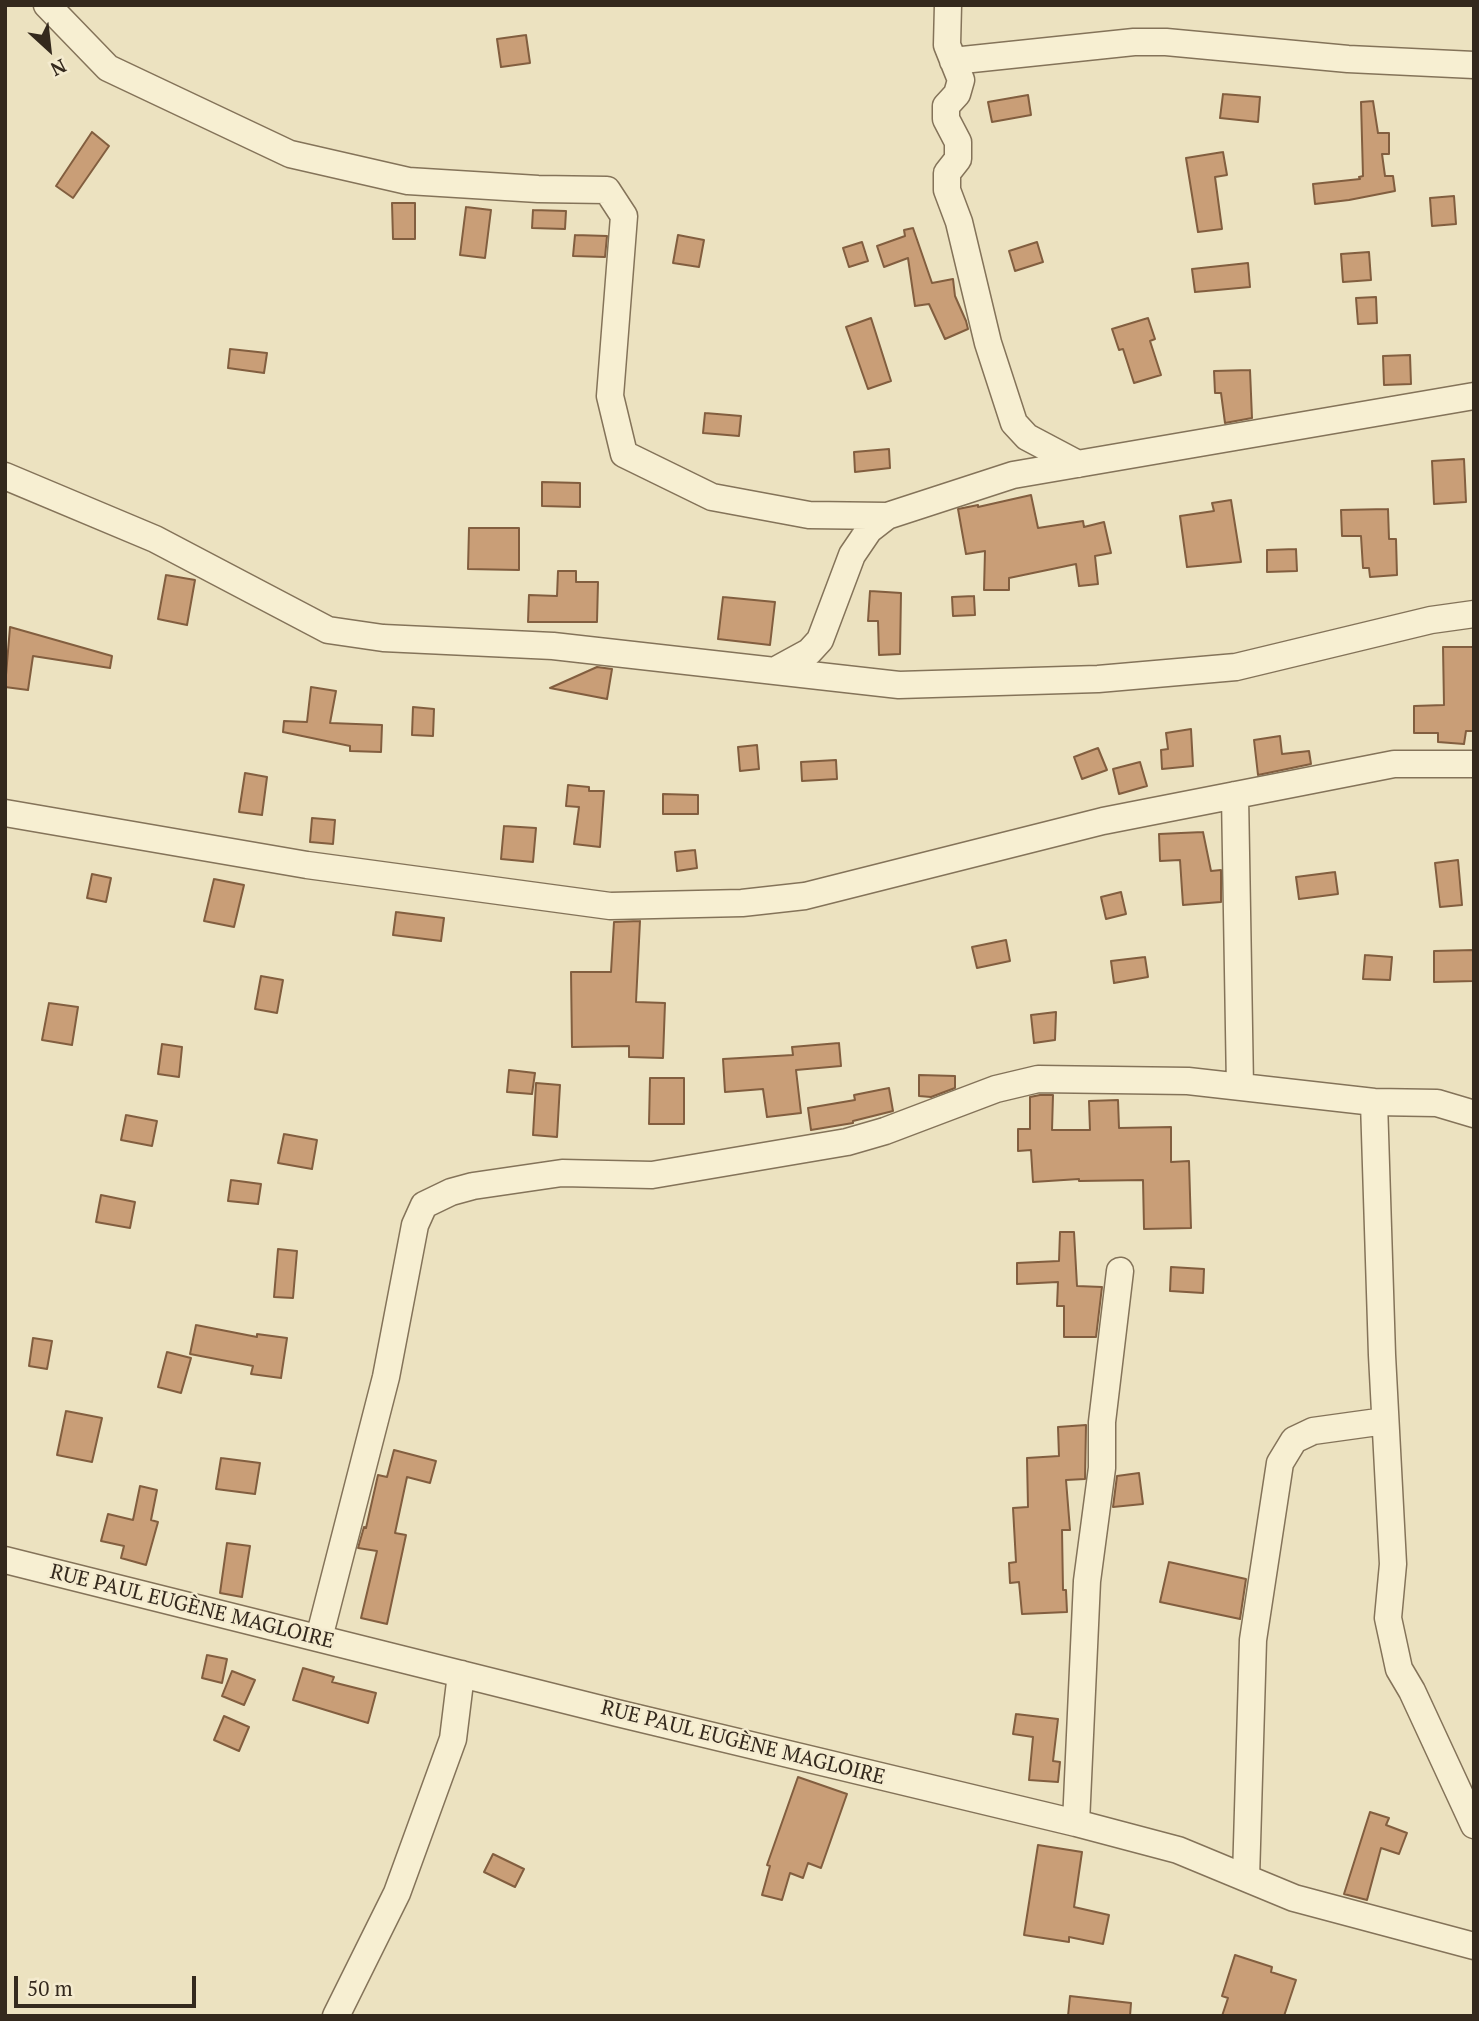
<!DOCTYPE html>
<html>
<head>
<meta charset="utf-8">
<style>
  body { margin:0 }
  #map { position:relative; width:1479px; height:2021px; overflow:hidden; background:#ece2c0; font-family:"PT Serif",serif }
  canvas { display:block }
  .frame { position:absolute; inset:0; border:7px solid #34291d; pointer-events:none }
  .north { position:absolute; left:14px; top:14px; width:70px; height:70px; -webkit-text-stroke:5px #f4ebcf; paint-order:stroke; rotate:153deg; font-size:19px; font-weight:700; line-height:28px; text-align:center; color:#34291d }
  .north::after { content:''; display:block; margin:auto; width:24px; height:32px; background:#34291d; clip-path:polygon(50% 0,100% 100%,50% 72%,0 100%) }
  .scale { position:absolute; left:14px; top:1976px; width:182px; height:32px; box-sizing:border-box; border:4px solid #34291d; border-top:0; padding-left:9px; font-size:21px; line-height:24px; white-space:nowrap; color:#34291d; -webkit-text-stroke:5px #f4ebcf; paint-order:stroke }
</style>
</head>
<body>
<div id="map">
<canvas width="1479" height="2021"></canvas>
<div class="frame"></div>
<div class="north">N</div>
<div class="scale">50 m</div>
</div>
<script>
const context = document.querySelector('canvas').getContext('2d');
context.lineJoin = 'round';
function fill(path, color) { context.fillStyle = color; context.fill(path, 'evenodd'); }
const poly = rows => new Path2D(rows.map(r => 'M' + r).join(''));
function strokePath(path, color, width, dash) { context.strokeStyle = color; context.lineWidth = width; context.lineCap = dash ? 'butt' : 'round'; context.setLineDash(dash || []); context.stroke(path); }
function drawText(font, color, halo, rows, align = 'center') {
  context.font = font + ' "PT Serif",serif'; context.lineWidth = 5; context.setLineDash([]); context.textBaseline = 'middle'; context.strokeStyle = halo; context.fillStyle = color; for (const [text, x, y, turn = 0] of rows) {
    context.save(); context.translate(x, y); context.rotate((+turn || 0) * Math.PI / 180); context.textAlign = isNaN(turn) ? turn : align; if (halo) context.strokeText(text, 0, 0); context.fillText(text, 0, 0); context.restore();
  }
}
const building = poly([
  [526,35,530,63,501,67,497,39,526,35],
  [1223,94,1260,97,1258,122,1220,118,1223,94],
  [1028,95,1031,115,992,122,988,102,1028,95],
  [1373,101,1378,133,1389,133,1389,154,1382,154,1385,176,1393,176,1395,191,1349,200,1315,204,1313,184,1360,179,1359,177,1363,176,1361,102,1373,101],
  [92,132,109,146,73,198,56,186,92,132],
  [1223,152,1227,175,1215,177,1222,229,1198,232,1186,158,1223,152],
  [1454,196,1456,224,1432,226,1430,198,1454,196],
  [392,203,415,203,415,239,393,239,392,203],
  [466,207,491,210,485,258,460,255,466,207],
  [533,210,566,211,565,229,532,228,533,210],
  [913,228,932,283,953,279,955,296,966,321,968,329,945,339,929,304,915,306,908,258,884,267,877,246,905,236,904,230,913,228],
  [575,235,607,236,605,257,573,256,575,235],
  [678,235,704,240,699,267,673,263,678,235],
  [862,242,868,261,849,267,843,248,862,242],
  [1037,242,1043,262,1015,271,1009,251,1037,242],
  [1369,252,1371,280,1343,282,1341,254,1369,252],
  [1248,263,1250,287,1195,292,1192,269,1248,263],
  [1376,297,1377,323,1358,324,1356,298,1376,297],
  [871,318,891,381,868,389,846,327,871,318],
  [1148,318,1155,339,1150,341,1161,375,1134,383,1123,349,1119,350,1112,329,1148,318],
  [230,349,267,353,264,373,228,368,230,349],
  [1410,355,1411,384,1384,385,1383,356,1410,355],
  [1250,370,1252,418,1225,423,1221,393,1215,393,1214,371,1250,370],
  [705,413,741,416,739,436,703,433,705,413],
  [889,449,890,468,855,472,854,452,889,449],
  [1464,459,1466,502,1434,504,1432,461,1464,459],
  [542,482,580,483,580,507,542,506,542,482],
  [1031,495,1038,528,1083,521,1084,527,1104,522,1111,553,1095,556,1098,584,1079,586,1076,564,1009,578,1009,590,984,590,985,551,966,554,958,509,978,505,978,507,1031,495],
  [1231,500,1241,562,1187,567,1180,516,1214,511,1212,503,1231,500],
  [1388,509,1389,539,1396,539,1397,575,1370,577,1369,568,1363,568,1361,536,1342,536,1341,510,1388,509],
  [469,528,519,528,519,570,468,569,469,528],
  [1296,549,1297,571,1267,572,1267,550,1296,549],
  [558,571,576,571,576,582,598,582,597,622,528,622,529,595,557,596,558,571],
  [166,575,195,580,187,625,158,619,166,575],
  [870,591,901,593,900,654,879,655,878,621,868,621,870,591],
  [974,596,975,615,953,616,952,597,974,596],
  [723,597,775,602,770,645,718,639,723,597],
  [10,627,112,656,110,668,33,656,28,690,5,687,10,627],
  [1443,647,1474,647,1474,731,1466,731,1464,744,1438,742,1438,733,1414,733,1414,706,1444,705,1443,647],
  [597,667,612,669,607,699,550,688,597,667],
  [311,687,336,691,330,723,382,725,381,752,350,751,350,746,283,732,284,721,307,722,311,687],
  [413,707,434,709,433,736,412,735,413,707],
  [1191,729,1193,766,1162,769,1161,750,1168,749,1166,733,1191,729],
  [1280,736,1282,754,1309,751,1311,764,1258,775,1254,740,1280,736],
  [757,745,759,769,740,771,738,747,757,745],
  [1098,748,1107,770,1082,779,1074,757,1098,748],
  [836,760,837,779,802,781,801,762,836,760],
  [1140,762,1147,786,1119,794,1113,769,1140,762],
  [245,773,267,777,262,815,239,812,245,773],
  [568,785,589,787,589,791,604,791,600,847,574,844,579,807,566,806,568,785],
  [663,794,698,795,698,814,663,814,663,794],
  [312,818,335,820,333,844,310,842,312,818],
  [504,826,536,828,533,862,501,859,504,826],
  [1203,832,1211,871,1221,870,1221,902,1183,905,1180,860,1160,861,1159,834,1203,832],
  [695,850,697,868,677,871,675,852,695,850],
  [1458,860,1462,905,1440,907,1435,863,1458,860],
  [1335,872,1338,894,1299,899,1296,877,1335,872],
  [92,874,111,878,106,902,87,898,92,874],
  [214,879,244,885,234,927,204,921,214,879],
  [1121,892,1126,914,1106,919,1101,897,1121,892],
  [396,912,444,918,441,941,393,935,396,912],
  [640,921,636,1002,665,1003,663,1058,629,1057,629,1046,572,1047,571,972,611,972,614,922,640,921],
  [1006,940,1010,961,977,968,972,947,1006,940],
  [1474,950,1474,981,1434,982,1434,951,1474,950],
  [1365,955,1392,957,1390,980,1363,979,1365,955],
  [1145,957,1148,977,1114,983,1111,961,1145,957],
  [261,976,283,980,277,1013,255,1009,261,976],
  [49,1003,78,1007,72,1045,42,1040,49,1003],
  [1056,1012,1055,1040,1034,1043,1031,1015,1056,1012],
  [839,1043,841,1066,796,1070,801,1113,767,1117,763,1089,725,1092,723,1059,793,1055,792,1047,839,1043],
  [162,1044,182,1047,179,1077,158,1074,162,1044],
  [509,1070,535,1073,532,1094,507,1092,509,1070],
  [919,1075,955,1076,955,1088,931,1097,919,1096,919,1075],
  [650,1078,684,1078,684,1124,649,1124,650,1078],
  [536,1083,560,1085,557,1137,533,1135,536,1083],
  [889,1088,893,1111,853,1121,853,1123,811,1130,808,1108,855,1100,854,1095,889,1088],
  [1040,1095,1053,1095,1052,1130,1090,1130,1089,1101,1118,1100,1119,1128,1171,1127,1171,1162,1189,1161,1191,1228,1144,1229,1143,1180,1079,1181,1079,1179,1033,1182,1031,1150,1018,1151,1018,1129,1030,1129,1030,1097,1040,1095],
  [126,1115,157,1121,152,1146,121,1140,126,1115],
  [284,1134,317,1140,312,1169,278,1163,284,1134],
  [231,1180,261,1184,258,1204,228,1201,231,1180],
  [101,1195,135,1202,130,1228,96,1222,101,1195],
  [1060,1232,1074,1232,1077,1286,1102,1287,1096,1337,1064,1337,1064,1306,1057,1306,1058,1282,1017,1284,1017,1263,1059,1261,1060,1232],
  [278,1249,297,1251,293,1298,274,1297,278,1249],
  [1171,1267,1204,1269,1203,1293,1170,1291,1171,1267],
  [196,1325,257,1337,257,1334,287,1338,281,1378,251,1374,253,1366,190,1354,196,1325],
  [33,1338,52,1341,47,1369,29,1366,33,1338],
  [167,1352,191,1358,181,1393,158,1387,167,1352],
  [66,1411,102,1418,92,1462,57,1455,66,1411],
  [1086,1425,1085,1479,1066,1480,1070,1530,1062,1530,1063,1590,1066,1590,1067,1612,1022,1614,1019,1582,1010,1583,1009,1563,1016,1562,1013,1508,1028,1507,1027,1458,1059,1456,1058,1427,1086,1425],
  [394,1450,436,1461,430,1483,407,1477,395,1533,406,1535,387,1624,361,1618,377,1551,358,1548,364,1527,366,1528,378,1475,387,1477,394,1450],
  [221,1458,260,1463,255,1494,216,1489,221,1458],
  [1139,1473,1143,1504,1113,1507,1117,1476,1139,1473],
  [140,1486,157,1490,151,1520,158,1522,146,1565,121,1558,124,1546,101,1541,108,1514,133,1520,140,1486],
  [227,1543,250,1546,242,1597,220,1593,227,1543],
  [1169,1562,1246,1579,1240,1619,1160,1602,1169,1562],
  [207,1655,227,1659,222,1683,202,1678,207,1655],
  [303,1668,334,1677,332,1682,376,1693,368,1723,293,1700,303,1668],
  [232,1671,255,1680,244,1705,222,1696,232,1671],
  [1016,1714,1058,1719,1053,1761,1060,1762,1058,1782,1029,1780,1033,1737,1013,1734,1016,1714],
  [224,1716,249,1727,239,1751,214,1740,224,1716],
  [798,1777,847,1794,821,1868,808,1863,803,1878,790,1873,782,1900,762,1895,770,1866,767,1865,798,1777],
  [1370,1812,1389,1818,1386,1825,1407,1833,1399,1854,1381,1848,1367,1900,1344,1894,1370,1812],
  [1038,1845,1082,1852,1074,1907,1109,1915,1103,1944,1069,1937,1069,1942,1024,1935,1038,1845],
  [493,1854,524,1869,515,1887,484,1872,493,1854],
  [1235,1955,1272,1967,1271,1972,1296,1980,1284,2016,1222,2016,1228,1998,1222,1996,1235,1955],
  [1070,1996,1131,2003,1130,2016,1068,2016,1070,1996]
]);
const minor = poly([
  [47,5,108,68,290,154,408,181,538,189,607,190,624,216,610,396,624,454,712,497,809,515,887,516],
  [948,5,947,45,961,80,957,94,946,106,946,119,958,142,958,159,947,173,947,190,959,222,988,343,1014,423,1027,437,1078,464],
  [953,61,1134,42,1166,42,1348,59,1474,65],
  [5,476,155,539,328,630,383,638,553,646,899,685,1098,679,1236,667,1431,620,1474,614],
  [776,670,809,652,820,640,852,555,869,530,887,516,1013,475,1474,396],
  [1235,795,1240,1087],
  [5,813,307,865,610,906,742,903,805,896,1103,821,1394,764,1474,764],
  [1374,1102,1382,1355,1393,1564,1388,1618,1399,1669,1412,1691,1474,1825],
  [5,1560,617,1713,1076,1823,1178,1850,1294,1898,1474,1946],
  [319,1638,386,1377,415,1225,424,1205,451,1192,473,1186,562,1173,652,1175,847,1142,885,1131,996,1089,1038,1079,1188,1081,1374,1102,1437,1103,1474,1114],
  [1076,1823,1087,1581,1102,1468,1102,1422,1120,1271],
  [1246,1878,1253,1640,1280,1463,1294,1440,1313,1431,1385,1421],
  [336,2016,397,1893,453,1739,461,1674]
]);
const streetNames = [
  ["RUE PAUL EUGÈNE MAGLOIRE",192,1607,14],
  ["RUE PAUL EUGÈNE MAGLOIRE",743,1743,14]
];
fill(building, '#c99e77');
strokePath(building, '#825e3f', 2);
strokePath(minor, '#847359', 29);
strokePath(minor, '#f7efd2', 26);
drawText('21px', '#34291d', '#f4ebcf', streetNames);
</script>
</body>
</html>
